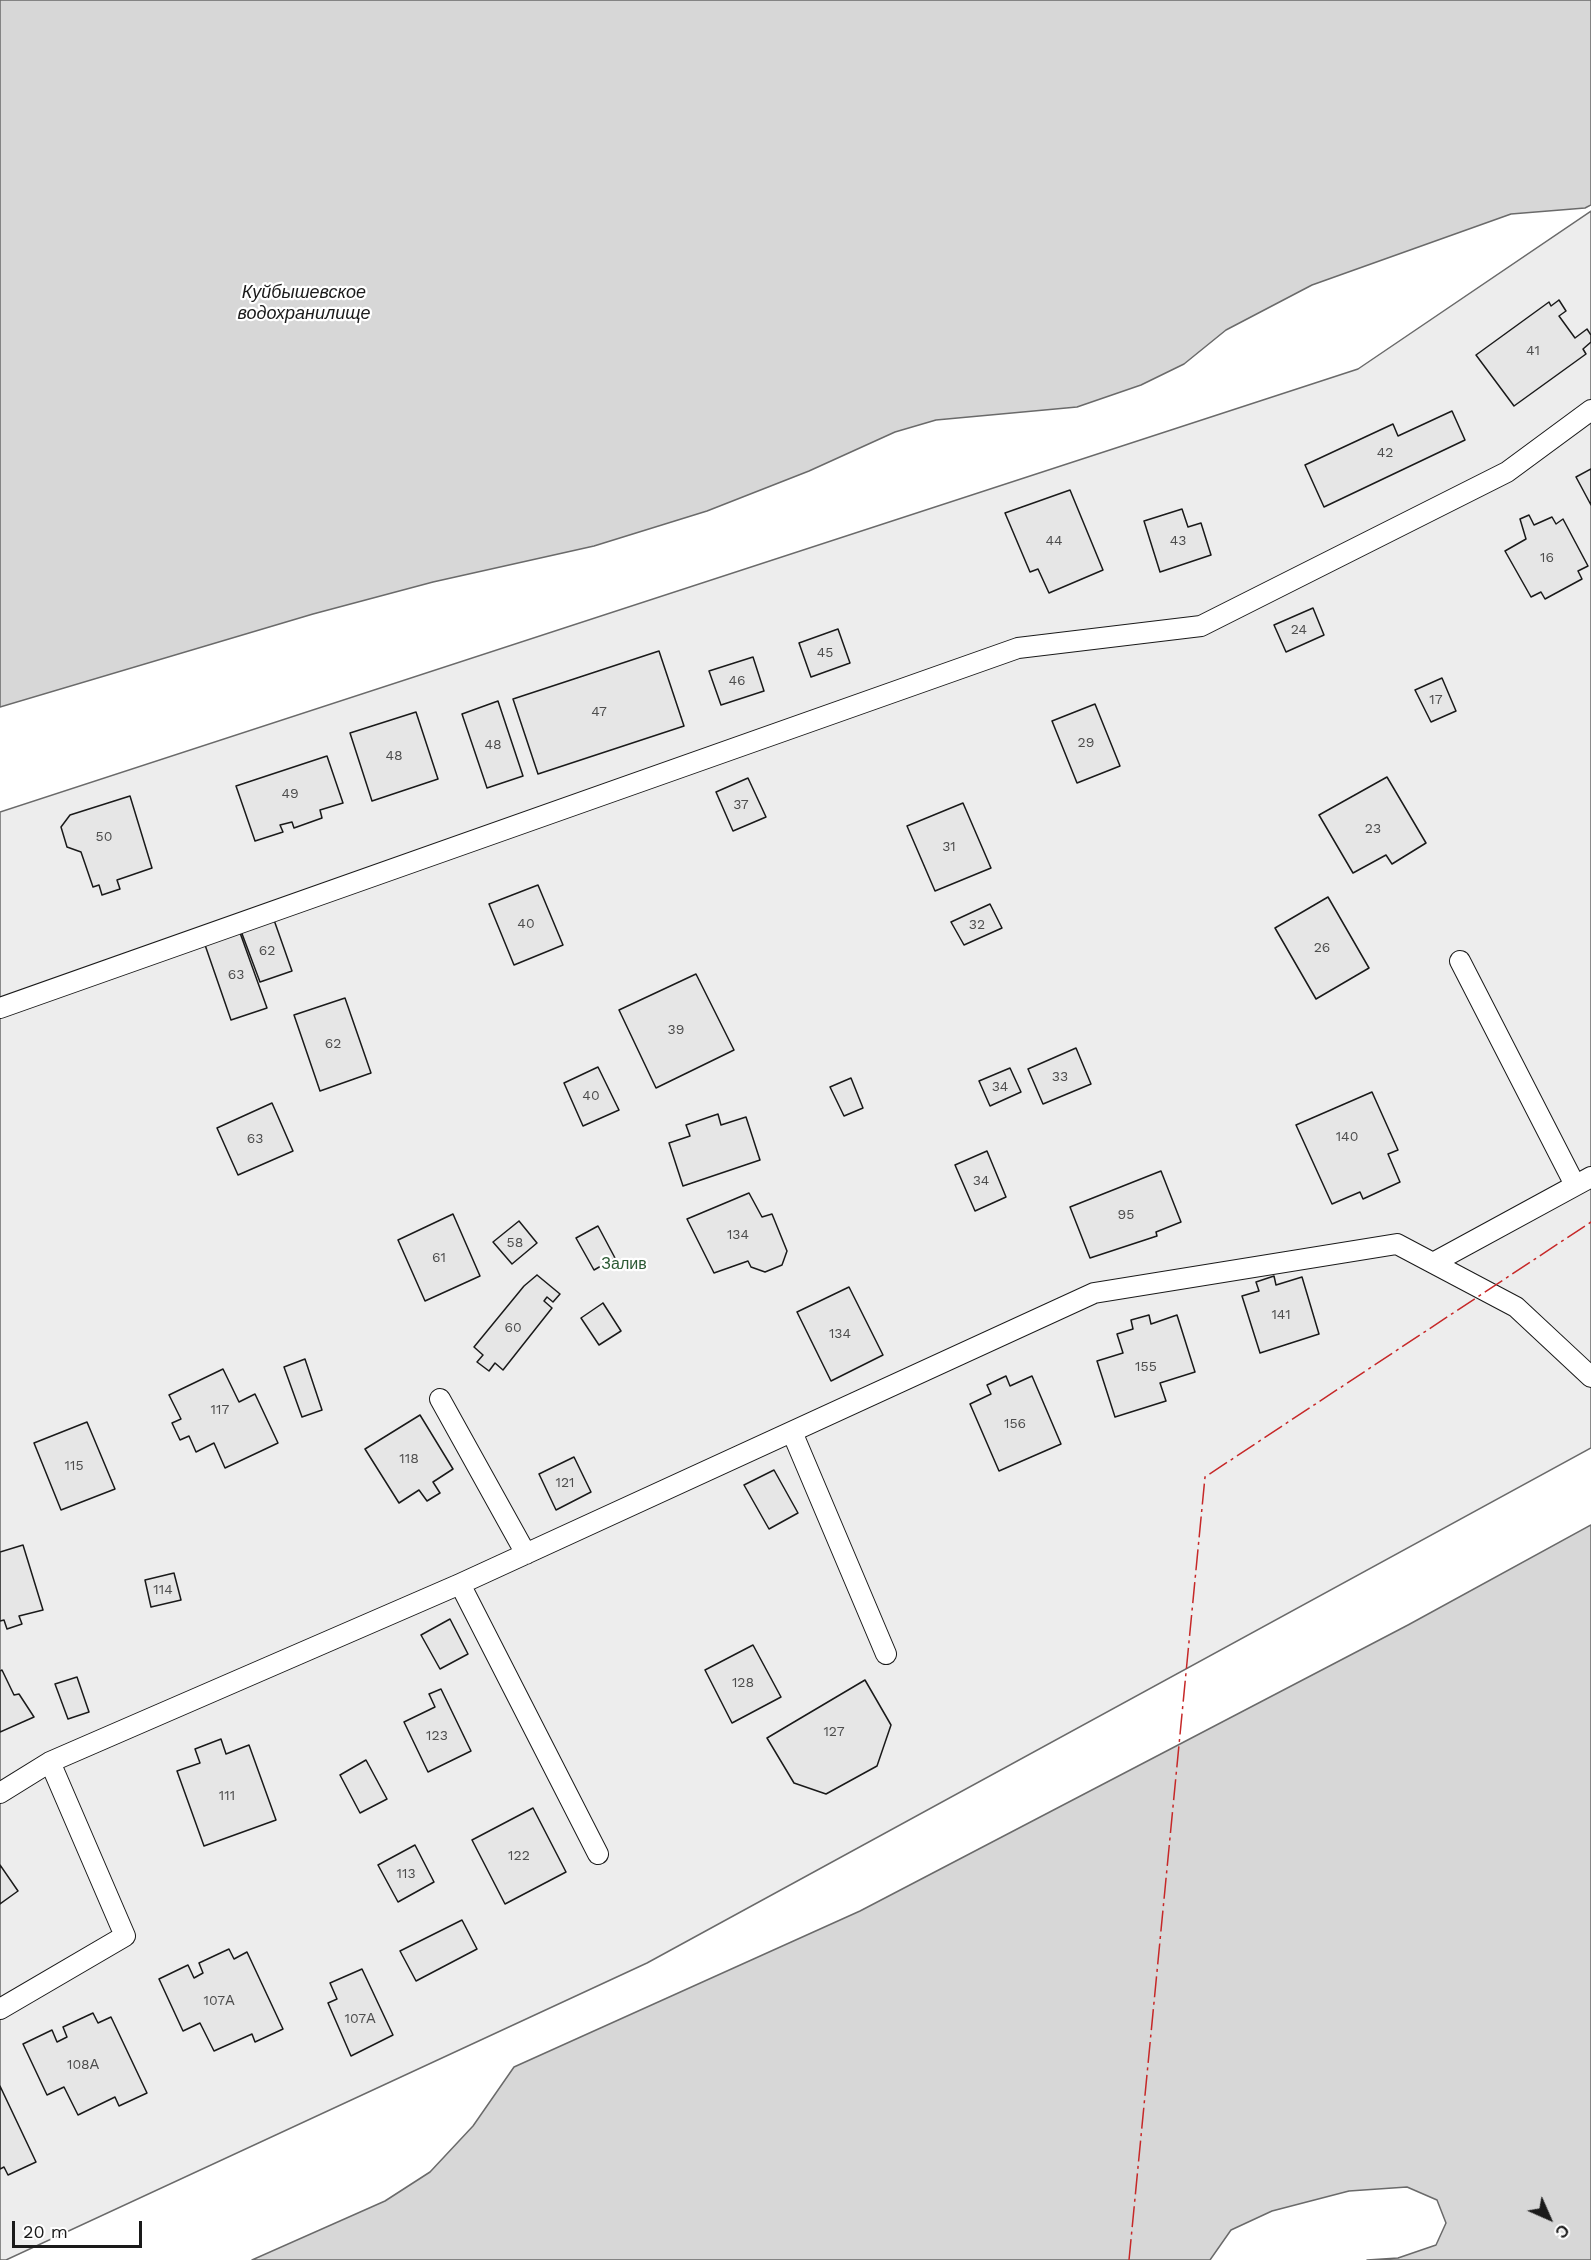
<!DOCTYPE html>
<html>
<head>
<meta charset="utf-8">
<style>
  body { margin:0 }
  #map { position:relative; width:1591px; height:2260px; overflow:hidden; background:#fff; font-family:"Work Sans",sans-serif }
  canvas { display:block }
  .north { position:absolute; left:1519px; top:2188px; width:60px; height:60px; -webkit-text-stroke:4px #fff; paint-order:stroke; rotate:135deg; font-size:16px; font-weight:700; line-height:24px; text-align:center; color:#1a1a1a }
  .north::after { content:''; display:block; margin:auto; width:21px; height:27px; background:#1a1a1a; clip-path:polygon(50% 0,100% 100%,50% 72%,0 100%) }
  .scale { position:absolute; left:12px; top:2221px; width:130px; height:27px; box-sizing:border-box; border:3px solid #1a1a1a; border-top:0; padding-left:8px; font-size:18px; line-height:21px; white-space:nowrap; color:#1a1a1a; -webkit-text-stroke:4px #fff; paint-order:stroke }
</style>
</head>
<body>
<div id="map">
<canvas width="1591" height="2260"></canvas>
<div class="north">С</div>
<div class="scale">20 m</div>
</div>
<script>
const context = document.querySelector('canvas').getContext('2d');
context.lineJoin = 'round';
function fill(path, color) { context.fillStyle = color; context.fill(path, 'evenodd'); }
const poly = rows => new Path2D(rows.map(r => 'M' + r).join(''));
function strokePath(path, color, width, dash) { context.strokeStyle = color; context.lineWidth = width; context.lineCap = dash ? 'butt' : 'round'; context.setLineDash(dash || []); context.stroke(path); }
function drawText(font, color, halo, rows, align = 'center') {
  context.font = font + ' "Work Sans",sans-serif'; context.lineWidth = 4.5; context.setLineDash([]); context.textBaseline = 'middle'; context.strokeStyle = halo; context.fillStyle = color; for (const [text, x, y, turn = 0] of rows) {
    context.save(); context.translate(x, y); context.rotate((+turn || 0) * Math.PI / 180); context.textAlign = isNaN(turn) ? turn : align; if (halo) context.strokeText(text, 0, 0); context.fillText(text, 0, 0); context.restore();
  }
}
const built = poly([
  [1591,211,1591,1448,647,1963,6,2260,0,2260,0,812,1358,369,1591,211]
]);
const water = poly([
  [0,0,1591,0,1591,205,1585,208,1511,214,1312,285,1226,330,1184,364,1141,385,1077,407,936,420,895,432,809,471,707,511,594,546,433,582,313,614,0,707,0,0],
  [1591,1525,1591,2260,1367,2260,1398,2258,1436,2245,1446,2223,1437,2200,1407,2187,1349,2191,1272,2211,1231,2230,1210,2260,252,2260,385,2201,430,2172,473,2126,514,2067,860,1911,1408,1625,1591,1525]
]);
const building = poly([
  [1559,300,1566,311,1559,316,1575,338,1587,329,1591,335,1591,342,1583,349,1586,354,1514,406,1476,355,1549,302,1551,306,1559,300],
  [1452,411,1465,440,1324,507,1305,465,1393,424,1398,436,1452,411],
  [1591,469,1591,505,1576,477,1591,469],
  [1070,490,1103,570,1049,593,1038,569,1030,572,1005,513,1070,490],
  [1182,509,1188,527,1201,523,1211,555,1160,572,1144,521,1182,509],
  [1529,515,1534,525,1552,517,1556,524,1563,519,1588,566,1578,571,1582,579,1545,599,1541,592,1531,597,1505,551,1526,539,1520,519,1529,515],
  [1313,608,1324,635,1286,652,1274,625,1313,608],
  [838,629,850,663,811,677,799,643,838,629],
  [659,651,684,726,538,774,513,699,659,651],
  [753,657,764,691,721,705,709,671,753,657],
  [1442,678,1456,711,1431,722,1415,690,1442,678],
  [498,701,523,776,487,788,462,714,498,701],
  [1095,704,1120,766,1077,783,1052,721,1095,704],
  [416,712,438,779,372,801,350,733,416,712],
  [327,756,343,803,320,810,322,818,294,828,292,822,280,825,283,832,255,841,236,786,327,756],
  [1387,777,1426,843,1392,864,1386,855,1353,873,1319,815,1387,777],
  [748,778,766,817,733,831,716,792,748,778],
  [130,796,152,868,117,880,120,889,102,895,99,885,93,887,81,852,67,847,61,827,70,815,130,796],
  [963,803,991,868,935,891,907,826,963,803],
  [538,885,563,945,514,965,489,904,538,885],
  [1328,897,1369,968,1316,999,1275,928,1328,897],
  [990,904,1002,928,964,945,951,922,990,904],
  [274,920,292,971,260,982,241,931,274,920],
  [239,930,267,1008,231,1020,204,942,239,930],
  [696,974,734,1050,656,1088,619,1010,696,974],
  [345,998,371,1073,320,1091,294,1015,345,998],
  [1076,1048,1091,1084,1043,1104,1028,1069,1076,1048],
  [598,1067,619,1110,583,1126,564,1083,598,1067],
  [1010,1068,1021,1092,990,1106,979,1081,1010,1068],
  [851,1078,863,1108,844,1116,830,1087,851,1078],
  [1372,1092,1398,1150,1388,1154,1400,1182,1363,1199,1360,1192,1332,1204,1296,1125,1372,1092],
  [272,1103,293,1151,238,1175,217,1128,272,1103],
  [718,1114,721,1125,746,1117,760,1160,683,1186,669,1143,690,1136,686,1125,718,1114],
  [987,1151,1006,1197,975,1211,955,1165,987,1151],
  [1161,1171,1181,1222,1156,1232,1157,1236,1090,1258,1070,1207,1161,1171],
  [749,1193,762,1217,772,1214,787,1251,782,1265,765,1272,751,1267,748,1261,714,1273,687,1219,749,1193],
  [453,1214,480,1276,425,1301,398,1240,453,1214],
  [519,1221,537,1243,512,1264,493,1242,519,1221],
  [598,1226,615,1258,594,1270,576,1238,598,1226],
  [537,1275,560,1294,553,1302,547,1297,544,1301,552,1308,503,1370,495,1363,489,1371,477,1362,483,1355,474,1347,524,1286,537,1275],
  [1274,1276,1276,1285,1302,1277,1319,1334,1260,1353,1242,1296,1259,1291,1256,1282,1274,1276],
  [849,1287,883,1355,831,1381,797,1312,849,1287],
  [603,1303,621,1331,599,1345,581,1318,603,1303],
  [1149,1315,1151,1324,1177,1315,1195,1372,1160,1383,1166,1401,1115,1417,1097,1361,1123,1353,1117,1334,1133,1329,1131,1320,1149,1315],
  [305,1359,322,1410,302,1417,284,1367,305,1359],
  [223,1369,239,1402,255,1394,278,1443,225,1468,214,1443,196,1452,189,1436,180,1440,172,1423,181,1419,169,1395,223,1369],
  [1006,1376,1010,1386,1032,1376,1061,1444,999,1471,970,1404,991,1394,987,1385,1006,1376],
  [420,1415,453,1469,433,1482,440,1493,427,1501,419,1490,399,1503,365,1449,420,1415],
  [87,1422,115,1489,61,1510,34,1443,87,1422],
  [574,1457,591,1492,556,1510,539,1474,574,1457],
  [774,1470,798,1513,769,1529,744,1485,774,1470],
  [23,1545,43,1610,19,1616,22,1624,7,1629,4,1620,0,1621,0,1552,23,1545],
  [174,1573,181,1600,151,1607,145,1580,174,1573],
  [450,1619,468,1654,440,1669,421,1635,450,1619],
  [753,1645,781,1697,732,1723,705,1670,753,1645],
  [2,1670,14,1695,19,1694,34,1717,0,1732,0,1671,2,1670],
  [77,1677,89,1712,68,1719,55,1684,77,1677],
  [865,1680,891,1725,877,1766,826,1794,794,1783,767,1738,865,1680],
  [441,1689,471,1751,428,1772,404,1722,435,1707,429,1694,441,1689],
  [221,1739,226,1754,249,1745,276,1820,204,1846,177,1771,200,1763,195,1749,221,1739],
  [366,1760,387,1799,360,1813,340,1775,366,1760],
  [533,1808,566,1872,505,1904,472,1840,533,1808],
  [415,1845,434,1882,398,1902,378,1865,415,1845],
  [0,1865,18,1891,0,1904,0,1865],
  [462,1920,477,1949,416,1981,400,1951,462,1920],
  [229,1949,234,1959,247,1952,283,2029,255,2042,252,2034,214,2051,200,2023,183,2031,159,1979,188,1965,194,1978,203,1973,199,1963,229,1949],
  [362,1969,393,2035,351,2056,328,2003,337,1999,330,1983,362,1969],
  [93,2013,98,2023,111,2017,147,2093,119,2106,115,2097,78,2115,64,2087,47,2095,23,2044,52,2030,57,2042,67,2037,63,2027,93,2013],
  [0,2086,36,2162,8,2175,4,2167,0,2169,0,2086]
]);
const lane = poly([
  [1460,961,1575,1185],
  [0,1008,1018,648,1201,626,1507,472,1591,410],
  [1433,1263,1591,1177],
  [440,1399,526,1554],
  [792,1432,886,1654],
  [460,1584,598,1854],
  [0,1793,50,1762,460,1584,1094,1293,1397,1244,1516,1307,1591,1377],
  [0,2009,125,1936,50,1762]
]);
const power = poly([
  [1129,2260,1205,1477,1591,1222]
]);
const numberNames = [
  ["41",1533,351],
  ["42",1385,453],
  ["44",1054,541],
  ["43",1178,541],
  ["16",1547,558],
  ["24",1299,630],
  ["45",825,653],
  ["46",737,681],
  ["17",1436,700],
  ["47",599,712],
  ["29",1086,743],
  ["48",493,745],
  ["48",394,756],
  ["49",290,794],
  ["37",741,805],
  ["23",1373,829],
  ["50",104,837],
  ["31",949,847],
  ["40",526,924],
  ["32",977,925],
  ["26",1322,948],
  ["62",267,951],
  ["63",236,975],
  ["39",676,1030],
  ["62",333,1044],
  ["33",1060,1077],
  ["34",1000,1087],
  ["40",591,1096],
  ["140",1347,1137],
  ["63",255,1139],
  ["34",981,1181],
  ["95",1126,1215],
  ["134",738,1235],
  ["58",515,1243],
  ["61",439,1258],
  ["141",1281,1315],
  ["60",513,1328],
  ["134",840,1334],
  ["155",1146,1367],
  ["117",220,1410],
  ["156",1015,1424],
  ["118",409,1459],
  ["115",74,1466],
  ["121",565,1483],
  ["114",163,1590],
  ["128",743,1683],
  ["127",834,1732],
  ["123",437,1736],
  ["111",227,1796],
  ["122",519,1856],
  ["113",406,1874],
  ["107А",219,2001],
  ["107А",360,2019],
  ["108А",83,2065]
];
const parkNames = [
  ["Залив",624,1264]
];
const waterNames = [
  ["Куйбышевское",304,293],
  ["водохранилище",304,314]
];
fill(built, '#ededed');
strokePath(built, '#6a6a6a', 1.5);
fill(water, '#d7d7d7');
strokePath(water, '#6a6a6a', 1.5);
fill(building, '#e6e6e6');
strokePath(building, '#1a1a1a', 1.5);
strokePath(lane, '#1a1a1a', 22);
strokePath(lane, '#fff', 20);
strokePath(power, '#c62828', 1.5, [21, 4.5, 3, 4.5]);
drawText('14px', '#4d4d4d', null, numberNames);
drawText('16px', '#2b5a34', '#fff', parkNames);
drawText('italic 18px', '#1a1a1a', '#fff', waterNames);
</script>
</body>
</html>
